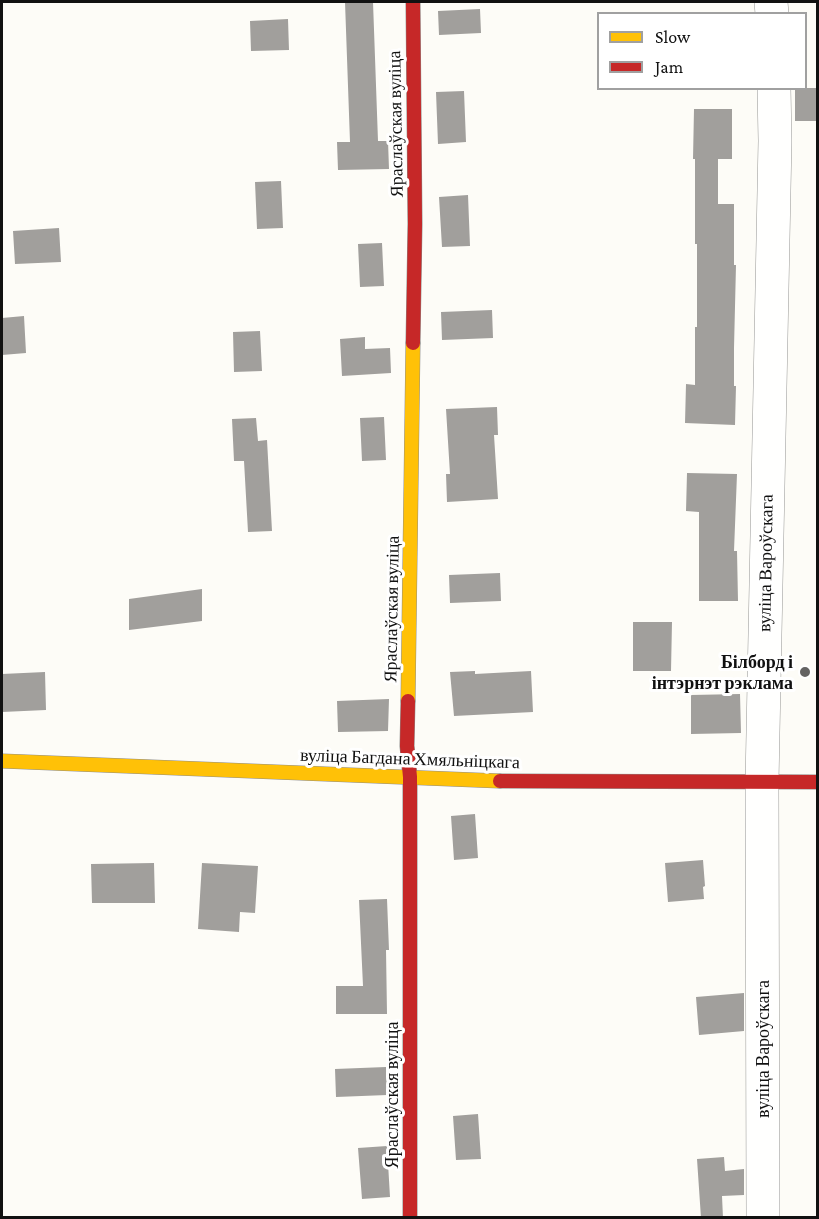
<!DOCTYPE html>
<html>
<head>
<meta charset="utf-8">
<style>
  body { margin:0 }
  #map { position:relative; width:819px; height:1219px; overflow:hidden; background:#fdfcf7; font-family:"Crimson Pro",serif }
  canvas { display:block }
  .frame { position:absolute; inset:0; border:3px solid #111; pointer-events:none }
  .legend { position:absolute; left:597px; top:12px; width:210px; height:78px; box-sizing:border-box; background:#fff; border:2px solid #a0a0a0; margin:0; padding:8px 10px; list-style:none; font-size:18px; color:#111 }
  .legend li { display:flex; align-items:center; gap:12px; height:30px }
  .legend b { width:30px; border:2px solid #a0a0a0 }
</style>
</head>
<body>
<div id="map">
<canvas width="819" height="1219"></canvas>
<div class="frame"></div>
<ul class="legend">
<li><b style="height:8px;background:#ffc107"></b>Slow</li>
<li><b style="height:8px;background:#c62828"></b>Jam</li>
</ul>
</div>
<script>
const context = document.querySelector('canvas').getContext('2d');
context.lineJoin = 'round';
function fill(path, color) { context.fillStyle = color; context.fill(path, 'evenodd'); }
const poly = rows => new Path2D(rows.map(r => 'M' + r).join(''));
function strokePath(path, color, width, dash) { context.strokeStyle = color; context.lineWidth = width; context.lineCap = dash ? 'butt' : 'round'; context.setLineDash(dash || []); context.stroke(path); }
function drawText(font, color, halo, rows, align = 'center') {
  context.font = font + ' "Crimson Pro",serif'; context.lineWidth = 6; context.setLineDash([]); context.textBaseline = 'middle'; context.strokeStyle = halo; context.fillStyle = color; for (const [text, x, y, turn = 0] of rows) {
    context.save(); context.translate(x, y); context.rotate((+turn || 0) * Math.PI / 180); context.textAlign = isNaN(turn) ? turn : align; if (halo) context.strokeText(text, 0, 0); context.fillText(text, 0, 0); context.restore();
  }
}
const building = poly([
  [345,2,373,2,378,141,388,141,389,169,338,170,337,142,350,142],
  [480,9,481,33,439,35,438,11],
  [288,19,289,50,251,51,250,21],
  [795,88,818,88,818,121,795,121],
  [464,91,466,142,438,144,436,92],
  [694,109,732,109,732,159,718,159,718,204,734,204,734,265,736,265,734,348,734,386,736,386,735,425,685,423,686,384,695,385,695,327,697,327,697,244,695,244,695,159,693,159],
  [281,181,283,228,257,229,255,182],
  [468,195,470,246,442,247,439,197],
  [59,228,61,262,15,264,13,231],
  [382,243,384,286,360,287,358,244],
  [492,310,493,338,442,340,441,312],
  [24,316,26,353,2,355,2,318],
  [260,331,262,371,234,372,233,332],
  [365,337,365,349,390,348,391,373,342,376,340,339],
  [497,407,498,435,494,435,498,499,447,502,446,474,450,474,446,409],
  [384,417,386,460,362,461,360,418],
  [256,418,258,441,267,440,272,531,248,532,244,461,234,461,232,419],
  [687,473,737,474,734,551,737,551,738,601,699,601,699,512,686,511],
  [500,573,501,601,450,603,449,575],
  [202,589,202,621,129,630,129,599],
  [633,622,672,622,671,671,633,671],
  [475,671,475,674,531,671,533,712,454,716,450,672],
  [45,672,46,710,2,712,2,674],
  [740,694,741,733,691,734,691,695],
  [389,699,388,731,338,732,337,701],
  [475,814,478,858,454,860,451,816],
  [703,860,705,886,703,887,704,899,668,902,665,863],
  [154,863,155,903,92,903,91,864],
  [202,863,258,866,255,913,240,912,239,932,198,929],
  [387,899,389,950,386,950,387,1014,336,1014,336,986,363,986,359,900],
  [744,993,744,1031,699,1035,696,997],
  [386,1067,387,1095,336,1097,335,1069],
  [478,1114,481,1159,456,1160,453,1116],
  [387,1146,390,1197,362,1199,358,1148],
  [724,1157,725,1171,744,1169,744,1195,722,1196,723,1218,701,1218,697,1159]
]);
const street = poly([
  [771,2,772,14],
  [763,1218,762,782,775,141,774,88]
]);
const slow = poly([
  [408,701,413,343],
  [2,761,500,781]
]);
const jam = poly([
  [413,2,415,224,413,343],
  [408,701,407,746,410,777,410,1218],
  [500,781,818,782]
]);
const markers = [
  [805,672,6,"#646362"]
];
const streetNames = [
  ["Яраслаўская вуліца",396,124,-91],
  ["вуліца Вароўскага",766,563,-89],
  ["Яраслаўская вуліца",392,609,-89],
  ["вуліца Багдана Хмяльніцкага",410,759,2],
  ["вуліца Вароўскага",763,1049,-90],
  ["Яраслаўская вуліца",392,1095,-90]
];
const poiNames = [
  ["Білборд і",793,662],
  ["інтэрнэт рэклама",793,683]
];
fill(building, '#a19f9c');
strokePath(street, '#979795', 34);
strokePath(slow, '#8e8d8b', 15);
strokePath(jam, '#8e8d8b', 15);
strokePath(street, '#fffffe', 33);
strokePath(slow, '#ffc107', 14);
strokePath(jam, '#c62828', 14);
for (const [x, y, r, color] of markers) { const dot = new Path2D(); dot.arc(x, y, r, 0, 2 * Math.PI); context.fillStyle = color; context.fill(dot); strokePath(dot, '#fff', 2); }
drawText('18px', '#111', '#fff', streetNames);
drawText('bold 18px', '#111', '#fff', poiNames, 'right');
</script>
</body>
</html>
